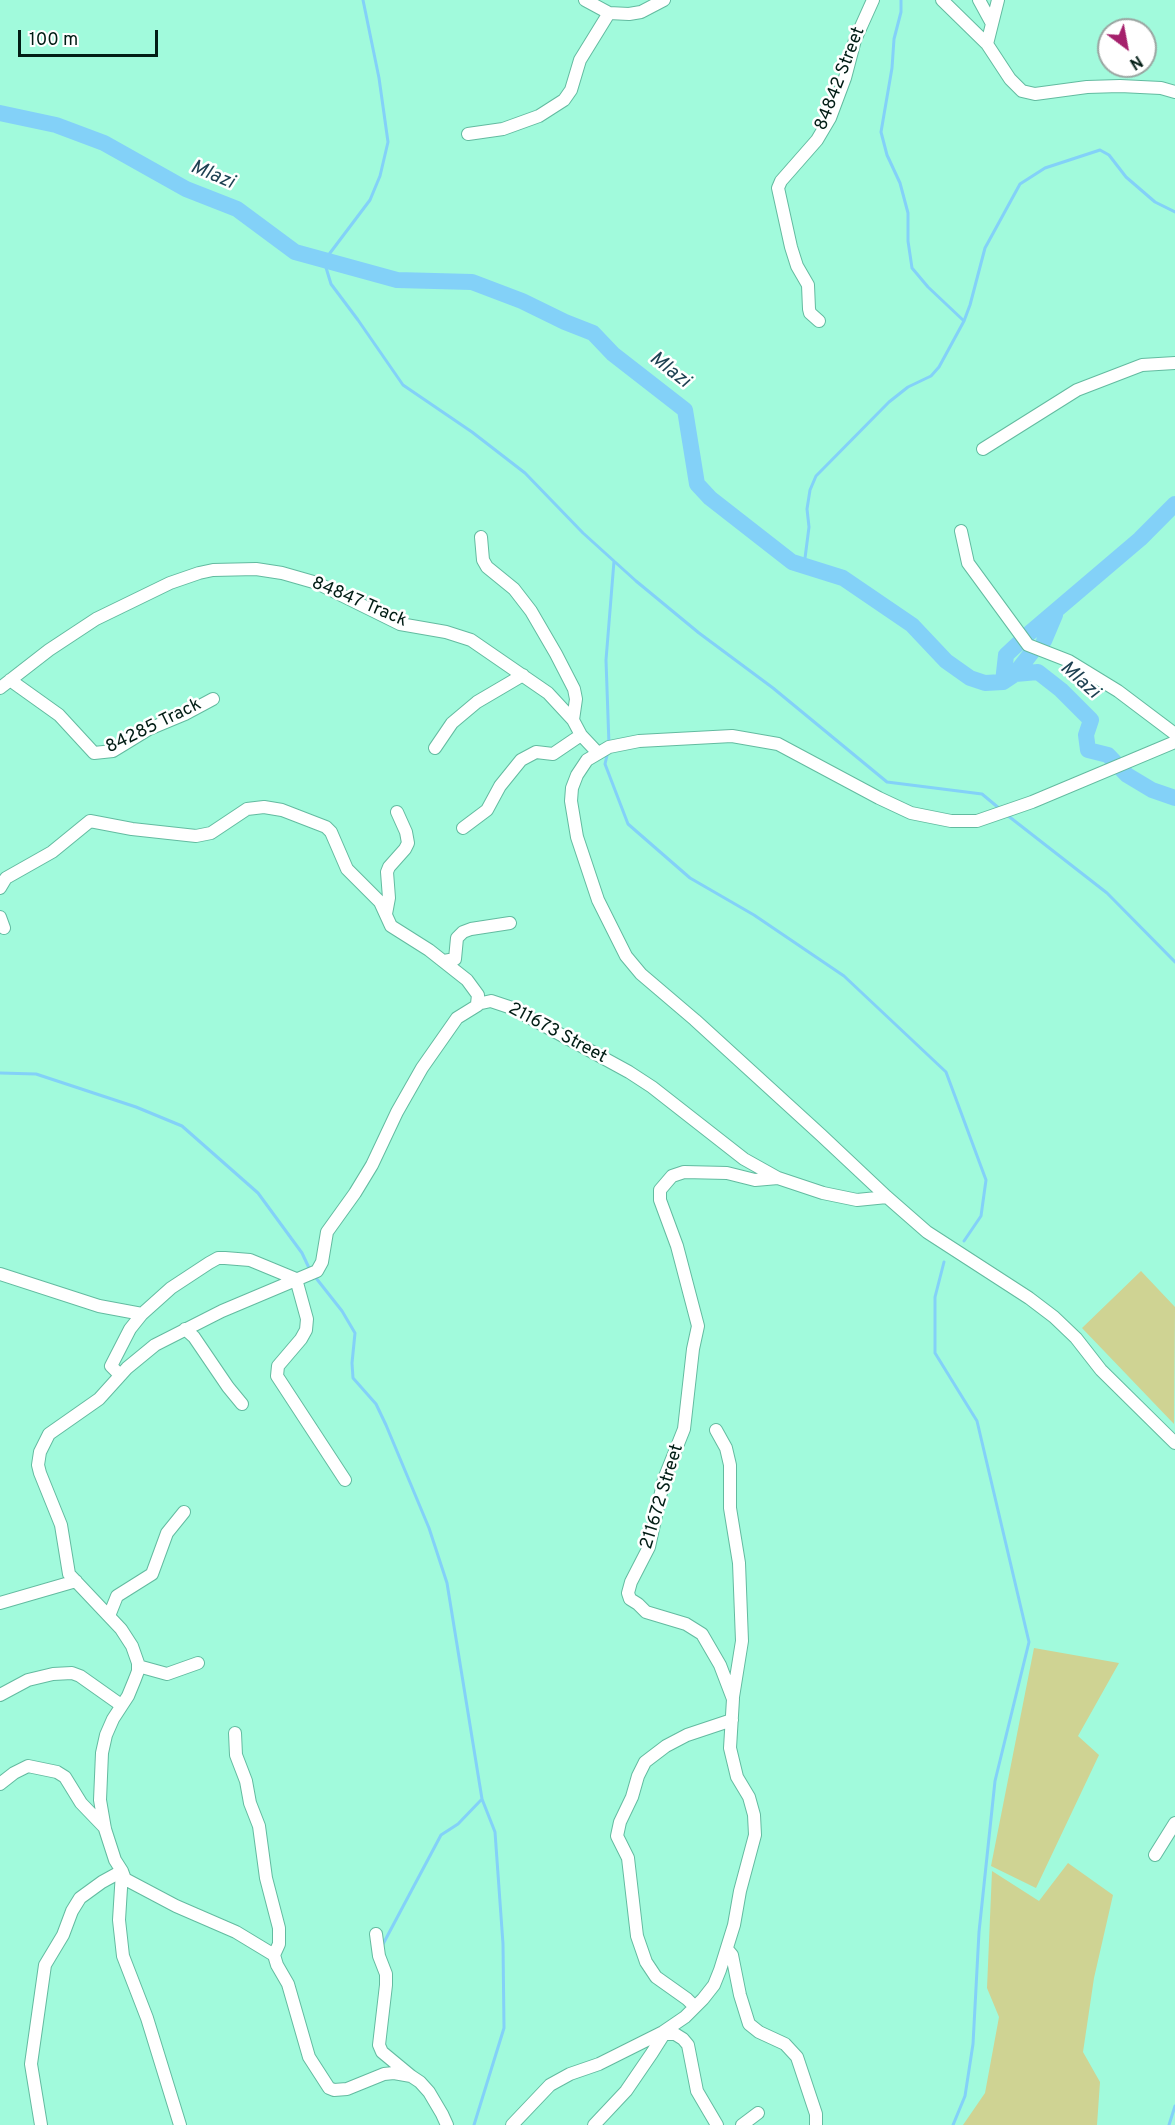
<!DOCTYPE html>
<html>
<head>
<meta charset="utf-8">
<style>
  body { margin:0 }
  #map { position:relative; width:1175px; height:2125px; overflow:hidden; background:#a1fadc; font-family:Overpass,sans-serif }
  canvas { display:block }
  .north { position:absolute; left:1097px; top:18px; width:60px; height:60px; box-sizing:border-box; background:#fff; border:2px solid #9aa5a1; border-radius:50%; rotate:148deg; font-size:16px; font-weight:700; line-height:24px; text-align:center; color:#021d15 }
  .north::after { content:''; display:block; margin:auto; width:21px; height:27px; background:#a5216c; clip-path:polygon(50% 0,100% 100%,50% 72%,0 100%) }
  .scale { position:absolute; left:18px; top:30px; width:140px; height:27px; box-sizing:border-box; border:3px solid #021d15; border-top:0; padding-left:8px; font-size:18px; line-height:21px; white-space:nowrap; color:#021d15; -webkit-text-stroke:4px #fff; paint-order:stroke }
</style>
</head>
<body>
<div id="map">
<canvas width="1175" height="2125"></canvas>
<div class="north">N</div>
<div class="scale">100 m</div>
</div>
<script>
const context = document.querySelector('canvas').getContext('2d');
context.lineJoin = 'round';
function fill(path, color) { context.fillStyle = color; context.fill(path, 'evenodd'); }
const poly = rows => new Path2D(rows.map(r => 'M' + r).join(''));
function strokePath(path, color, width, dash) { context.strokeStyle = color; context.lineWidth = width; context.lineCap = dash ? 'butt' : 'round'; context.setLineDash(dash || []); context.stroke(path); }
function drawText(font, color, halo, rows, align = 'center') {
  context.font = font + ' Overpass,sans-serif'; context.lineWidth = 5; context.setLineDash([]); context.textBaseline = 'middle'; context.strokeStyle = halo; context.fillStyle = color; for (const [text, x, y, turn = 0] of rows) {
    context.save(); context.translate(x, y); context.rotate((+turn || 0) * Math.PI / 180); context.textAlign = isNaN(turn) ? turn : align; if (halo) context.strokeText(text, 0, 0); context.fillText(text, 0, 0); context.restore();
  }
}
const green = poly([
  [1141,1271,1175,1307,1174,1424,1082,1328],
  [1034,1648,1119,1663,1078,1736,1099,1755,1036,1888,991,1866],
  [1068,1863,1113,1895,1094,1978,1083,2052,1100,2082,1097,2125,963,2125,985,2093,999,2017,987,1988,992,1871,1039,1901]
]);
const stream = poly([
  [363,0,379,78,388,142,380,176,370,200,324,261,331,284,358,320,403,385,472,432,525,473,583,533,636,581,699,633,773,688,887,782,982,794,1000,809],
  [901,0,901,12,894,39,892,68,881,132,887,155,900,183,908,213,908,241,912,268,928,287,964,321],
  [804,566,809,527,807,509,810,490,816,476,889,402,908,387,931,376,939,367,964,321,970,305,985,248,1020,184,1045,168,1100,150,1109,155,1126,177,1155,202,1175,212],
  [609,745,606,660,614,561],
  [608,751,605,764,628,824,690,878,754,915,844,976,946,1072,986,1180,981,1216,964,1241],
  [1007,815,1107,893,1175,962],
  [0,1073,36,1074,136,1107,182,1126,258,1193,302,1253,310,1270],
  [944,1262,935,1297,935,1353,977,1421,1029,1642,995,1781,979,1932,973,2044,965,2096,953,2125],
  [316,1278,342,1311,355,1333,352,1363,353,1378,376,1404,386,1425,429,1528,447,1583,482,1799,495,1832,503,1944,504,2028,474,2125],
  [382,1946,441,1835,458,1824,482,1799],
  [1169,2125,1175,2106]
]);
const river = poly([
  [0,113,56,125,104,143,186,189,237,209,295,252,397,280,472,282,522,301,565,322,593,333,613,354,685,410,697,484,710,498,792,562,843,578,912,625,946,661,970,678,985,683,1003,682,1015,674,1038,672,1061,690,1091,720,1086,735,1088,750,1108,755,1127,775,1152,790,1175,798],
  [1026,636,1140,539,1175,504],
  [1044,641,1055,615],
  [1015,674,1032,652],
  [1003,682,1006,655,1021,641]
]);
const minor = poly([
  [585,0,609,13,629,14,641,12,664,0],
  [942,0,987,44],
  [979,0,991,22],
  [998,0,987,44,1010,79,1022,91,1035,94,1087,87,1120,86,1161,88,1175,92],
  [468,134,503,129,539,116,564,100,571,90,580,60,609,13],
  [819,321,810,313,809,309,808,285,797,266,791,247,778,188,781,181,817,140,830,118,845,78,855,40,873,0],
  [983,449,1077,390,1142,365,1175,363],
  [961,531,968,563,1028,645,1069,661,1118,691,1175,734],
  [481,537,483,560,487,567,514,589,531,611,556,654,574,689,576,699,573,720],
  [10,680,59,715,94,753,113,751,149,729,185,714,213,699],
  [0,688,49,650,96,619,170,583,199,573,213,570,256,569,282,573,317,583,400,624,446,632,471,640,548,693,573,720,581,735,597,752],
  [1175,742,1032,802,977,821,951,821,911,813,879,798,778,744,732,736,639,741,609,747,587,760,577,775,572,788,571,801,577,837,598,900,626,956,641,974,695,1020,821,1135,887,1197,927,1232,1029,1298,1054,1317,1076,1338,1101,1370,1175,1443],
  [435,748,452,723,477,702,523,675],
  [463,828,487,810,500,786,521,760,536,752,553,754,581,735],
  [0,888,6,878,52,852,90,821,132,829,196,836,211,833,247,809,264,807,282,810,326,827,331,832,347,869,380,902,391,926,429,950,467,980,478,995,477,1004],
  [386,914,389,898,387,872,389,867,405,849,408,843,406,832,397,812],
  [0,917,4,928],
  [444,961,455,959,457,938,463,932,471,929,510,923],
  [0,1274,99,1306,142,1314],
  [185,1329,194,1337,228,1387,242,1404],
  [120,1375,111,1366,130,1329,142,1314,171,1288,209,1263,218,1258,225,1258,250,1260,296,1279,307,1319,306,1330,301,1339,278,1366,277,1376,345,1480],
  [716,1430,726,1448,730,1465,730,1508,739,1563,742,1641,733,1697],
  [0,1603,76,1581],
  [109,1616,117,1596,152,1574,167,1533,184,1512],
  [138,1666,167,1674,198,1663],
  [0,1695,28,1680,53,1674,72,1673,80,1676,121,1705],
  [235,1733,236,1755,246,1781,250,1803,259,1826,266,1878,279,1928,279,1944,274,1955],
  [0,1784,14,1773,28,1766,57,1772,65,1777,81,1803,105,1828],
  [1155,1855,1175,1823],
  [122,1872,119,1920,123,1956,147,2018,180,2125],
  [376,1934,379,1956,386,1974,386,1985,379,2045,382,2052,411,2076],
  [727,1949,732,1955,740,1995,749,2024,759,2032,785,2044,797,2057,816,2114,816,2125],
  [695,2007,687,1999,656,1977,646,1962,637,1936,628,1858,617,1836,620,1822,632,1797,638,1776,645,1762,666,1746,687,1735,732,1720],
  [664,2034,675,2034,683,2039,688,2045,697,2091,717,2125],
  [41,2125,31,2064,45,1965,63,1935,72,1911,80,1898,102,1882,122,1871],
  [447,2125,442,2114,429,2092,420,2082,411,2076,394,2073,384,2074,347,2089,334,2090,329,2088,309,2057,288,1984,277,1965,274,1955,236,1932,176,1906,125,1879,122,1871,115,1860,105,1829,100,1800,102,1753,106,1735,113,1719,128,1696,135,1679,138,1671,138,1663,132,1646,121,1629,69,1574,61,1525,40,1473,38,1465,40,1452,49,1434,99,1399,127,1368,155,1345,222,1311,317,1271,322,1262,327,1232,355,1193,372,1165,397,1112,422,1068,457,1018,478,1005,477,1004,491,1001,512,1008,629,1072,652,1087,744,1159,778,1178],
  [512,2125,550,2085,570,2074,599,2064,663,2032,685,2017,703,1999,714,1985,720,1970,734,1925,740,1891,755,1835,754,1815,749,1797,737,1777,730,1748,733,1699,720,1665,702,1634,686,1624,646,1612,638,1604,630,1599,628,1593,631,1582,649,1547,664,1479,684,1429,693,1349,698,1326,677,1246,660,1200,660,1190,672,1176,684,1172,727,1173,755,1180,778,1178,823,1193,857,1200,887,1197],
  [594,2125,626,2091,652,2053,664,2034,663,2032],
  [742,2125,758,2113]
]);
const streetNames = [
  ["84842 Street",841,79,-69],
  ["84847 Track",359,603,23],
  ["84285 Track",154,727,-26],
  ["211673 Street",557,1034,28],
  ["211672 Street",663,1497,-73]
];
const waterNames = [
  ["Mlazi",212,176,23],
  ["Mlazi",669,371,38],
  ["Mlazi",1079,681,42]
];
fill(green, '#cfd393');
strokePath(stream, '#83d1f8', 3);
strokePath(river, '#83d1f8', 16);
strokePath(minor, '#63bba0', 14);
strokePath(minor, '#fff', 12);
drawText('18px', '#021d15', '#fff', streetNames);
drawText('italic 20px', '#1e4152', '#fff', waterNames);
</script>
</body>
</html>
